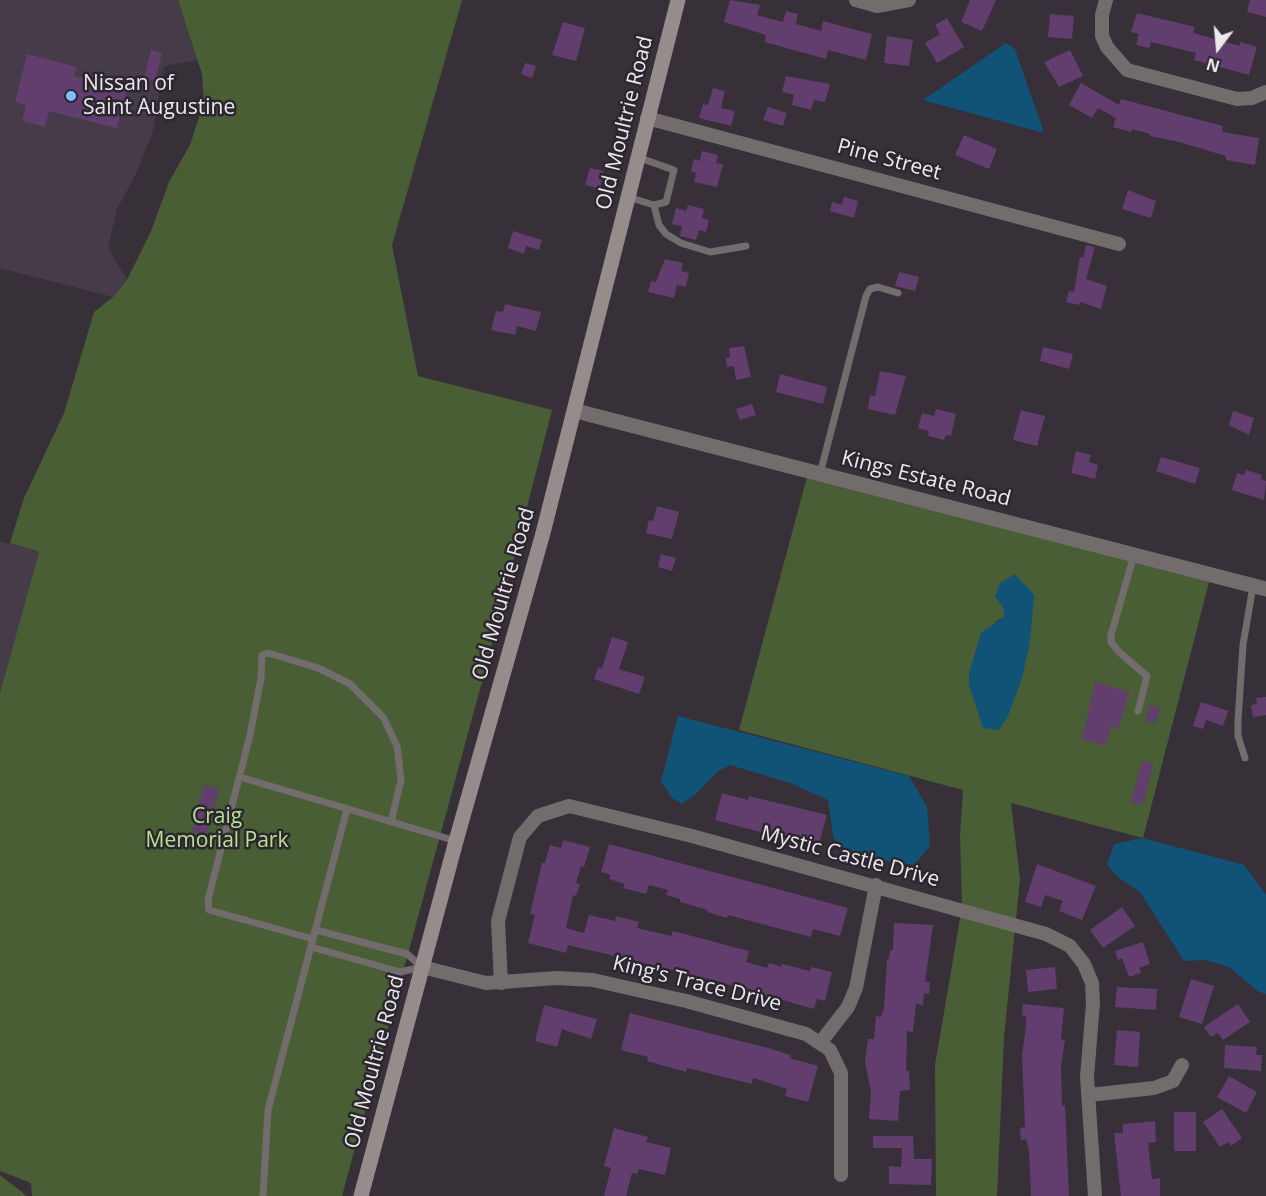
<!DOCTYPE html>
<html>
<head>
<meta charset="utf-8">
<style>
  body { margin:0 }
  #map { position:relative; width:1266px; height:1196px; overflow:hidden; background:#373039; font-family:"Open Sans",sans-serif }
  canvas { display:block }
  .north { position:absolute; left:1188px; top:18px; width:60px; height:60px; -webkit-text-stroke:4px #2c272f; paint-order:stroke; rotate:196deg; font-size:16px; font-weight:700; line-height:24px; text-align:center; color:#ece8ed }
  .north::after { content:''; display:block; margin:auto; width:21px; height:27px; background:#ece8ed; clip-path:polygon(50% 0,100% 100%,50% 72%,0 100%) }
</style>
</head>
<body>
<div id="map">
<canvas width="1266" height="1196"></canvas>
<div class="north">N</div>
</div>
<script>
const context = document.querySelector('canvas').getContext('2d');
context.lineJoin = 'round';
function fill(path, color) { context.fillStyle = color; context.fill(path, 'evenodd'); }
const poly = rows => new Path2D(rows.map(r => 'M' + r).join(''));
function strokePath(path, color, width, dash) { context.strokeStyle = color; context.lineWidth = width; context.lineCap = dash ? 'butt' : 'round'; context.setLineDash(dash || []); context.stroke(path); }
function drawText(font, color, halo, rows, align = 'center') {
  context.font = font + ' "Open Sans",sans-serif'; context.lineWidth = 5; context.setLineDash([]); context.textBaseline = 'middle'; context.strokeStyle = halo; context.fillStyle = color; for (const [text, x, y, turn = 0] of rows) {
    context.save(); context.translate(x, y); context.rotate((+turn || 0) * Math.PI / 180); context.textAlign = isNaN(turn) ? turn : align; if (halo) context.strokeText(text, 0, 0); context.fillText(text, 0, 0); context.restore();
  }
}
const built = poly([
  [0,0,178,0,198,60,164,66,153,131,136,174,117,209,108,248,127,280,113,297,0,268],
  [0,541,39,552,0,693]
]);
const green = poly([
  [178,0,462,0,392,245,418,376,552,410,483,678,342,1196,32,1196,31,1183,0,1171,0,693,39,552,10,543,24,498,64,413,94,312,113,297,127,280,151,231,169,182,190,145,204,102,202,74],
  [807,477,1209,582,1143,838,1011,803,1020,879,1004,1037,997,1196,936,1196,935,1065,962,907,960,836,963,790,739,730],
  [1034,595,1031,614,993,623,1004,617,1004,609],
  [0,1175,22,1192,26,1196,0,1196]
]);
const water = poly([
  [1006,43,1015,49,1044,133,923,100],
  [1015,574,1034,595,1030,642,1022,678,1008,716,999,730,983,728,969,685,969,673,981,633,1004,617,1004,609,995,596,1000,583],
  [678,716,909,776,927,807,930,846,914,865,842,854,833,835,828,800,790,783,730,765,716,773,696,794,682,804,672,798,661,781],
  [1143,838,1244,865,1266,895,1266,994,1259,992,1229,967,1205,960,1184,961,1140,892,1119,878,1107,865,1114,844]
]);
const building = poly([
  [730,0,760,5,757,15,783,22,786,11,798,14,796,24,821,31,823,21,872,34,866,60,828,50,826,59,765,42,766,35,724,22],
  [970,0,996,0,982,31,961,22],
  [1250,0,1266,0,1266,17,1247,12],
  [1137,13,1195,27,1193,33,1240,46,1240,42,1257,47,1249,75,1194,60,1196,53,1151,42,1149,48,1136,45,1139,34,1131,32],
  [1050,14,1074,16,1072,39,1048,37],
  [947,18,964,47,937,63,925,43,940,34,935,25],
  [563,22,585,28,576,61,552,55],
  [887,36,913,40,909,66,884,63],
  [151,50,162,53,155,81,144,78],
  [1070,50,1083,76,1059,87,1044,62],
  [27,54,77,67,74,76,127,90,117,128,49,111,45,127,22,121,26,105,15,102],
  [525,63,536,66,532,78,521,74],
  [786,76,830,84,825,102,814,100,811,110,792,105,794,95,782,92],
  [1081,83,1119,105,1121,99,1223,126,1222,132,1259,138,1255,165,1226,160,1226,156,1179,142,1150,136,1150,134,1132,129,1131,132,1113,127,1116,118,1098,108,1092,118,1069,105],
  [713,88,725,91,721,108,735,111,731,126,699,118,703,104,708,105],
  [768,107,787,113,783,126,763,120],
  [964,135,997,149,989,169,955,155],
  [702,151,718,155,716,163,723,164,717,187,694,182,696,173,691,171,694,159,700,161],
  [590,168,604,171,600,189,585,185],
  [1128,190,1156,201,1151,218,1122,209],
  [844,197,858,201,854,218,830,211,832,202,842,205],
  [688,205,704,209,702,218,709,220,706,232,699,230,696,240,680,236,682,226,672,224,676,208,686,211],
  [513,231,542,240,539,250,526,246,524,254,508,248],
  [1086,245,1095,247,1086,279,1107,286,1101,309,1080,302,1079,305,1066,302,1069,291,1074,292,1080,257,1083,258],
  [665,259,683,263,681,271,689,273,686,287,677,285,674,298,648,292,651,281,656,282],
  [899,272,919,277,915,291,895,286],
  [505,304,541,312,536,331,517,326,515,335,491,330,496,311,503,312],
  [744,346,751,377,736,380,734,366,727,367,726,358,730,357,729,348],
  [1043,347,1073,354,1069,369,1040,361],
  [880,371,906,376,895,415,868,409,870,395,875,396],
  [780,374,827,387,823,404,776,392],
  [752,404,756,415,740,420,736,409],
  [936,409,956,414,951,436,946,435,944,440,928,436,929,431,918,428,922,413,934,416],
  [1021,410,1045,416,1037,446,1013,440],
  [1233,411,1254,418,1249,435,1229,425],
  [1076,451,1091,455,1089,462,1098,465,1095,479,1071,473],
  [1161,457,1200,468,1195,484,1156,471],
  [1246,470,1262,475,1261,479,1266,481,1264,500,1232,490,1237,473,1244,475],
  [657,506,679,512,672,539,646,533,649,520,653,521],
  [661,554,676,558,672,571,658,567],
  [612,637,628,642,619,669,645,677,639,694,594,679,598,667,602,669],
  [1095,682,1129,692,1119,728,1111,726,1106,746,1082,739],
  [1266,697,1266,715,1253,717,1251,705,1257,704,1256,698],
  [1201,702,1228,711,1223,726,1206,720,1203,729,1193,726],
  [1150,705,1160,708,1155,723,1145,721],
  [1142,761,1153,764,1143,805,1131,802],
  [204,785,219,789,207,835,192,831],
  [722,793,748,800,749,796,827,815,818,847,715,820],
  [563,840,590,847,584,867,581,866,576,883,580,884,576,896,573,895,566,928,584,933,589,915,615,921,616,916,639,922,637,928,671,936,673,931,749,951,746,962,767,968,769,963,781,967,782,964,810,971,811,967,832,972,825,1001,817,999,814,1009,713,980,602,953,568,945,566,953,528,943,535,915,530,914,542,863,545,863,550,845,561,848],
  [609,844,848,908,840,936,813,929,811,937,728,915,727,918,707,912,708,910,680,902,680,899,666,895,668,890,649,885,646,894,623,888,625,884,609,879,611,875,601,872],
  [1037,864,1096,886,1082,920,1059,911,1063,901,1045,895,1041,907,1025,902],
  [1122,907,1135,926,1103,948,1090,930],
  [894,923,933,925,925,982,930,982,929,994,924,993,923,1005,916,1004,913,1032,907,1031,906,1071,909,1071,910,1090,900,1091,898,1121,869,1119,871,1092,865,1062,868,1039,874,1039,876,1016,881,1017,884,1008,887,959,889,959,890,950,893,950],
  [1143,942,1150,964,1139,968,1141,973,1129,977,1122,958,1118,960,1115,951],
  [1055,967,1057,989,1028,992,1026,970],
  [1191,979,1214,986,1202,1024,1179,1017],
  [1117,987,1157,989,1156,1010,1115,1007],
  [1023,1004,1064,1008,1061,1039,1065,1040,1061,1067,1062,1106,1065,1105,1069,1196,1031,1196,1029,1151,1026,1139,1021,1140,1020,1128,1025,1127,1022,1055,1026,1026,1026,1016,1022,1016],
  [1238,1004,1250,1022,1223,1040,1218,1033,1211,1037,1204,1027],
  [544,1005,597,1019,591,1039,562,1029,557,1047,535,1041],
  [630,1013,768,1048,791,1055,790,1058,818,1066,808,1102,785,1096,787,1089,753,1078,752,1084,687,1068,686,1072,647,1061,648,1057,621,1050],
  [1117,1030,1140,1032,1138,1067,1114,1065],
  [1225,1045,1257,1047,1256,1055,1262,1055,1261,1071,1224,1068],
  [1229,1076,1257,1092,1246,1113,1217,1097],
  [1222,1109,1242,1138,1231,1146,1228,1142,1220,1147,1203,1122],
  [1174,1112,1196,1112,1196,1151,1174,1151],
  [1155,1121,1156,1142,1148,1143,1152,1179,1160,1178,1160,1196,1121,1196,1114,1133,1123,1133,1123,1124],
  [614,1128,648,1137,646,1142,671,1148,665,1175,639,1169,637,1174,632,1173,626,1196,604,1196,611,1168,604,1166],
  [873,1136,913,1136,914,1159,932,1159,931,1185,889,1184,889,1166,901,1167,902,1148,873,1148]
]);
const service = poly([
  [628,197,654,205,666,202,674,170,637,157],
  [654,205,659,225,666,234,681,243,710,252,746,246],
  [820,474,866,296,870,289,878,287,898,293],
  [1134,555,1111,635,1111,642,1119,652,1147,676,1138,711],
  [1245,758,1238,736,1238,720,1243,645,1253,586],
  [240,777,456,841],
  [316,930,407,954,422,967],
  [313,939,209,910,208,900,250,735,261,678,262,655,268,653,318,668,350,684,383,717,397,746,401,780,391,822],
  [311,947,400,972,422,967],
  [263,1196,268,1110,347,809]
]);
const minor = poly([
  [856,0,877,6,909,0],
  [1106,0,1102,15,1102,36,1107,47,1127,70,1237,99,1252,98,1266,92],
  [647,118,1119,244],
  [422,967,486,983,557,978,593,980,686,1001,806,1034,830,1050,841,1073,841,1175],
  [501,983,498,921,520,837,538,816,569,806,692,836,1046,934,1070,946,1084,964,1092,983,1093,1003,1087,1077,1095,1196],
  [820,1043,848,1007,856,988,876,885],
  [1089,1095,1154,1088,1173,1081,1182,1065]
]);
const tertiary = poly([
  [576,411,1266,589]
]);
const secondary = poly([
  [361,1196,456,841,543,533,678,0]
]);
const markers = [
  [71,96,6,"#80bdfa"]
];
const poiNames = [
  ["Nissan of",83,84],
  ["Saint Augustine",83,108]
];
const streetNames = [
  ["Old Moultrie Road",625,123,-76],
  ["Pine Street",889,160,15],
  ["Kings Estate Road",926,479,14],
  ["Old Moultrie Road",504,594,-74],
  ["Mystic Castle Drive",850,857,15],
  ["King's Trace Drive",697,984,14],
  ["Old Moultrie Road",375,1062,-75]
];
const parkNames = [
  ["Craig",217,817],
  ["Memorial Park",217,841]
];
fill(built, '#463c49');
fill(green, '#4a5e35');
fill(water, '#105376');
fill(building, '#613e6d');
strokePath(service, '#726c6c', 7);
strokePath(minor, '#726c6c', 14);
strokePath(tertiary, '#726c6c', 15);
strokePath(secondary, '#958c8b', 15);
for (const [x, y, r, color] of markers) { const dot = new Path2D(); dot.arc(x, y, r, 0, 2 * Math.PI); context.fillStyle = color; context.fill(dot); strokePath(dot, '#2c272f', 2); }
drawText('21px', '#ece8ed', '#2c272f', poiNames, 'left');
drawText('21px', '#ece8ed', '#2c272f', streetNames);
drawText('21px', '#b8e18f', '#2c272f', parkNames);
</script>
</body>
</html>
